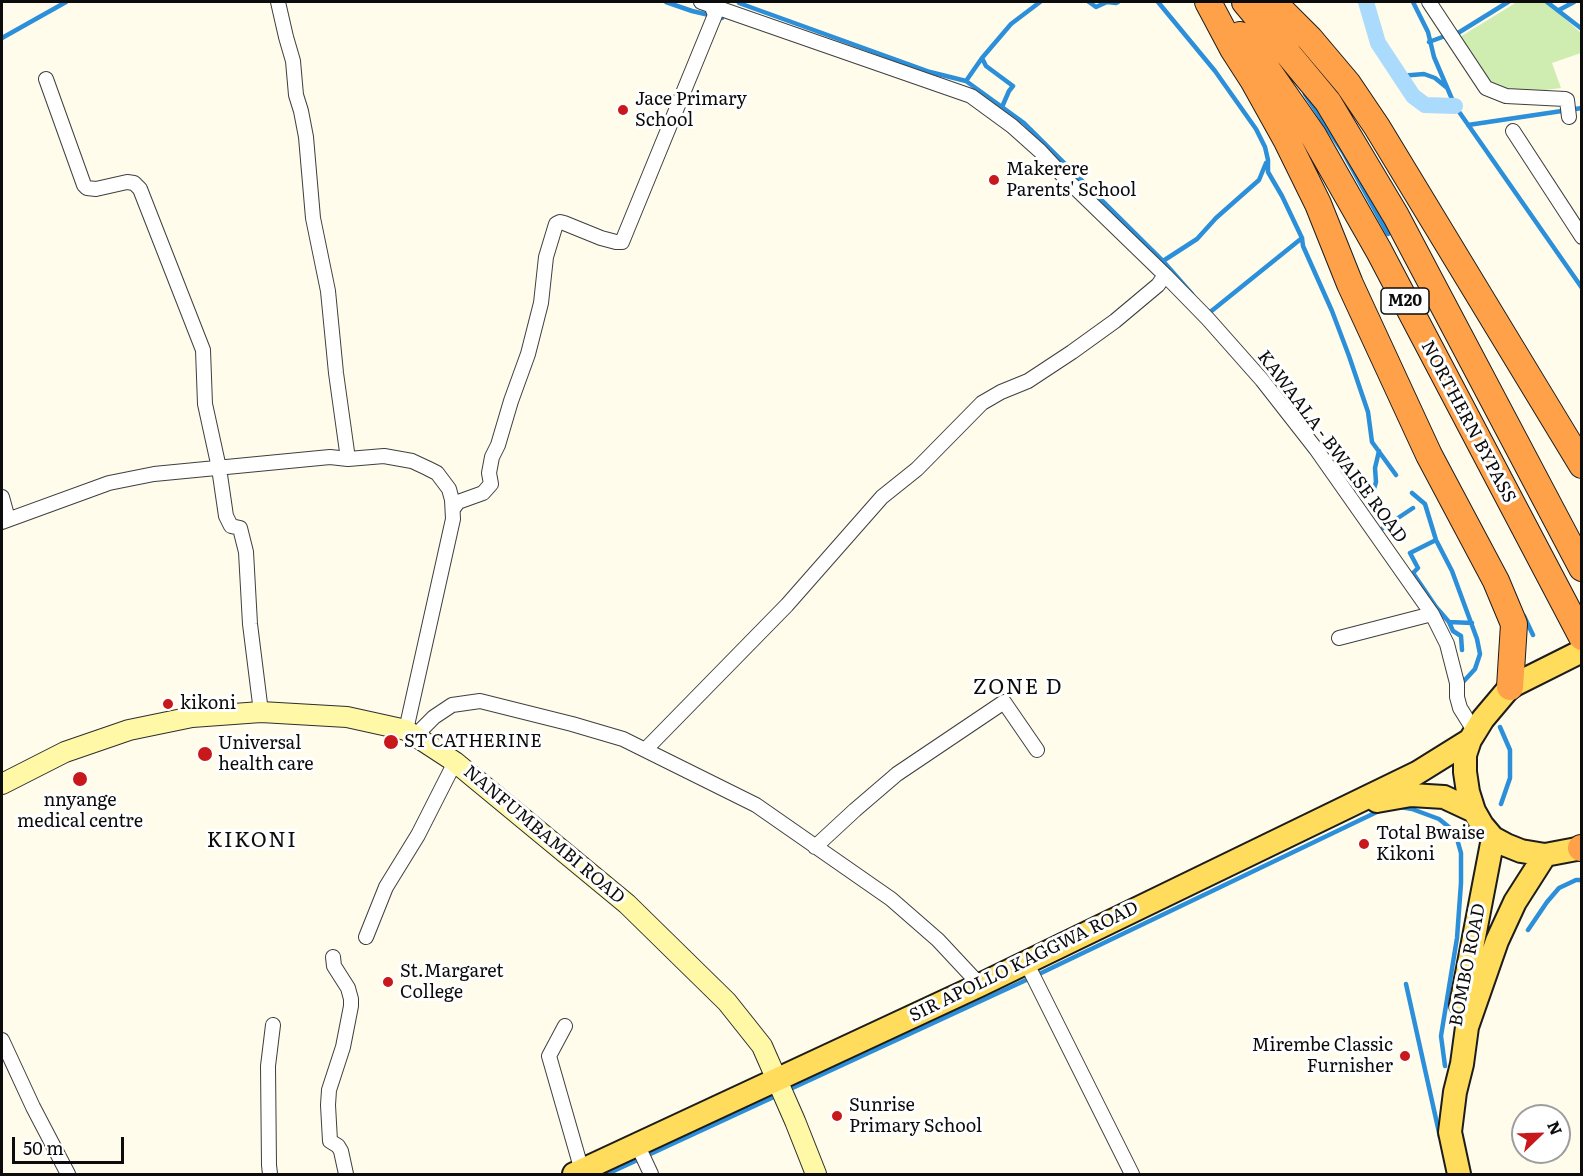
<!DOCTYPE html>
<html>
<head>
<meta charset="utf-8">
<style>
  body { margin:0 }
  #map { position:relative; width:1583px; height:1176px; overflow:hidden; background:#fffceb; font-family:Literata,serif }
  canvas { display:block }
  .frame { position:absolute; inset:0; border:3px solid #0c0c0c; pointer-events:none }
  .north { position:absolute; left:1511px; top:1104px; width:60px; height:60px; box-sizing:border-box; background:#fff; border:2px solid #9e9e9e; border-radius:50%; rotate:67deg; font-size:16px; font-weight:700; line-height:24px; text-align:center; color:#0c0c0c }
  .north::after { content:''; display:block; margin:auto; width:21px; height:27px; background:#c8181b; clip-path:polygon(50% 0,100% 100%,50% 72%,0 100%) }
  .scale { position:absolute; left:12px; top:1137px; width:112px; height:27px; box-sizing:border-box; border:3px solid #0c0c0c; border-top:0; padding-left:8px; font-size:18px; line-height:21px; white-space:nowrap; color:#0c0c0c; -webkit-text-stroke:4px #fff; paint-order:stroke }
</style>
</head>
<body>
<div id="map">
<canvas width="1583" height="1176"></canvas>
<div class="frame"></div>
<div class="north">N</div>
<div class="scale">50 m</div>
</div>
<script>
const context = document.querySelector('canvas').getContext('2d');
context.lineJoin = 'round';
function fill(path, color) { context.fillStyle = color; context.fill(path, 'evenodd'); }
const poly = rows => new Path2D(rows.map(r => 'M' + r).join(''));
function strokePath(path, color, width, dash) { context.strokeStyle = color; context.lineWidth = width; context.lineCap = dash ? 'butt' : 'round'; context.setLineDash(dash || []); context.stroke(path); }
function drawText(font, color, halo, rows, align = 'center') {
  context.font = font + ' Literata,serif'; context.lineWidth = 6; context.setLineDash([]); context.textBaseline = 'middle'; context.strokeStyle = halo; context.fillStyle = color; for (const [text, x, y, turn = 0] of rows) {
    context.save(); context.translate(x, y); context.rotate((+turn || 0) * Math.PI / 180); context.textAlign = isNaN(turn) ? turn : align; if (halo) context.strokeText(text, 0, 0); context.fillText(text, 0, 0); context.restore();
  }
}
const green = poly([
  [1517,2,1547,2,1581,33,1581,53,1552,63,1561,88,1506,95,1489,85,1460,37]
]);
const stream = poly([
  [666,2,692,11,722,18],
  [740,2,739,3,761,11,930,72,966,81,1024,123,1163,261,1192,294],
  [1089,2,1096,7,1107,2,1116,3,1118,2],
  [1158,2,1215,71,1256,129,1265,147,1268,160,1268,172,1282,196,1302,238,1303,246,1332,311,1349,356,1368,412,1372,442,1396,475],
  [1413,2,1428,32,1434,57,1455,106,1582,288],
  [1547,2,1582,29],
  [1559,10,1574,2],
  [1458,33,1508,2],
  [2,38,66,2],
  [1429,42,1445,36],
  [982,58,986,66,1013,86,1009,91,1002,107],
  [1400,76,1424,74,1435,78,1446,87],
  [966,81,982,58,1011,24,1040,2],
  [1305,94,1343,152,1388,234],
  [1468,125,1582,108],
  [1163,261,1197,239,1216,218,1259,180,1266,163],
  [1208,311,1209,313,1302,238],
  [1373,492,1376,482,1375,468,1379,451],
  [1412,493,1425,504,1436,540,1452,571,1477,639,1480,654,1475,669,1464,681],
  [1380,530,1413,508],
  [1436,540,1410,553,1418,568,1413,573,1436,607,1449,622,1472,623],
  [1524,616,1533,635],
  [1449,622,1453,631,1461,636,1462,650],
  [1500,727,1510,750,1510,778,1501,804],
  [1400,807,1412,809,1439,819,1455,832,1461,853,1461,883,1457,938,1441,1036,1445,1066],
  [1528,930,1547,902,1559,888,1576,880,1582,880],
  [1406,984,1440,1137],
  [786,1091,1037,975,1381,810],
  [607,1174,778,1095]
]);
const canal = poly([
  [1366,2,1378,43,1413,96,1425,105,1455,106]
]);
const street = poly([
  [278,2,286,37,293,61,296,95,301,111,306,137,313,218,328,291,336,373,348,459],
  [701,2,971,96,1012,126,1040,151,1066,179,1165,275,1208,319,1262,380,1316,449,1432,614,1447,644,1457,683,1457,697,1460,708,1475,732],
  [1429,2,1486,88,1506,96,1565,99,1567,100,1569,117],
  [46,79,84,185,87,188,96,189,127,182,134,183,140,189,203,350,205,404,219,468,226,516,231,526,240,528,246,552,250,624,261,712],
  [1513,131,1582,237],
  [2,497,8,519],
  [453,509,458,502,483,493,491,484,489,473,492,457,498,445,511,401,528,354,541,303,546,257,556,224,560,222,564,223,601,238,616,242,622,242,715,15,711,5],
  [2,522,109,483,154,474,330,457,348,459,384,456,412,461,427,468,437,473,449,489,452,500,453,519,406,730],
  [1339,638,1432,614],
  [415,736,434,717,452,705,480,701,572,724,623,739,756,805,891,899,938,940,980,985],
  [645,750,787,605,882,497,917,469,982,403,1001,392,1028,381,1072,352,1115,321,1158,285,1165,275],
  [815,847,855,810,897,774,1004,702,1037,750],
  [366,937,386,887,418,835,455,762],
  [333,957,334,966,348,988,351,999,351,1006,343,1047,329,1090,328,1105,330,1141,338,1146,341,1151,346,1174],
  [1026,962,1132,1174],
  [565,1026,549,1056,582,1171],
  [2,1040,33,1107,68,1174],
  [637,1144,651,1174],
  [270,1174,269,1165,268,1066,273,1025]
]);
const secondary = poly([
  [2,784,65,752,129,730,192,717,261,712,347,717,406,730,455,762,627,904,727,1002,762,1046,795,1121,816,1174]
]);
const primary = poly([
  [1582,651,1510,687,1483,719,1475,732,1470,740,1465,755,1465,772,1468,792,1474,811,1482,825,1493,838,1506,845,1521,851,1545,855,1582,848],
  [1377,801,1411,795,1444,797,1474,811],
  [1461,1005,1493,838],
  [574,1174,980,985,1417,773,1470,740],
  [1459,1174,1450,1132,1455,1092,1462,1064,1467,1027,1497,941,1515,902,1545,855]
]);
const highway = poly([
  [1208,2,1233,49,1253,80,1287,141,1318,204,1350,284,1429,455,1496,581,1514,624,1510,687],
  [1245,2,1328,102,1396,216,1582,568],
  [1273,2,1310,39,1348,84,1377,127,1582,465],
  [1240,35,1255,52,1313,135,1379,251,1582,637],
  [1581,848,1582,848]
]);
const markers = [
  [623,110,6,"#c8181b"],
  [994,180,6,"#c8181b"],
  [168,704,6,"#c8181b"],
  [391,742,8,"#c8181b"],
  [205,754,8,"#c8181b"],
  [80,779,8,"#c8181b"],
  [1364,844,6,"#c8181b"],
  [388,982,6,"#c8181b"],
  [1405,1056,6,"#c8181b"],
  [837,1116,6,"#c8181b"]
];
const shields = [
  [1405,301,48]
];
const shieldNames = [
  ["M20",1405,301]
];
const poiNames = [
  ["Jace Primary",635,100],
  ["School",635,121],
  ["Makerere",1006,170],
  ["Parents' School",1006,191],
  ["kikoni",180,704],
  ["ST CATHERINE",404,742],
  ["Universal",218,744],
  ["health care",218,765],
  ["nnyange",80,801,"center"],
  ["medical centre",80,822,"center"],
  ["Total Bwaise",1376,834],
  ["Kikoni",1376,855],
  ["St.Margaret",400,972],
  ["College",400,993],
  ["Mirembe Classic",1393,1046,"right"],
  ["Furnisher",1393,1067,"right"],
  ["Sunrise",849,1106],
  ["Primary School",849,1127]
];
const streetNames = [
  ["NORTHERN BYPASS",1468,422,62],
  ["KAWAALA - BWAISE ROAD",1332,447,53],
  ["NANFUMBAMBI ROAD",544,835,40],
  ["SIR APOLLO KAGGWA ROAD",1024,962,-26],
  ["BOMBO ROAD",1468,965,-79]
];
const quarterNames = [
  ["ZONE D",1018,688],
  ["KIKONI",252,841]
];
fill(green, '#cfedb1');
strokePath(stream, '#2b8fda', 4.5);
strokePath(canal, '#aadbfc', 16);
strokePath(street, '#3f3f3f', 16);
strokePath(secondary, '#2e2e2e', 22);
strokePath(primary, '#1d1d1d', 26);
strokePath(highway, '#1d1d1d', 28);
strokePath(street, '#fff', 14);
strokePath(secondary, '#fff8a6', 20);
strokePath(primary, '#ffdc5b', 22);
strokePath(highway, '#ffa149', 26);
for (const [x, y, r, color] of markers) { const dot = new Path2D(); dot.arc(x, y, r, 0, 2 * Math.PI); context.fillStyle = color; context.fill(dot); strokePath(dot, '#fff', 2); }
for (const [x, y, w] of shields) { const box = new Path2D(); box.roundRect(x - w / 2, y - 13, w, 26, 4.5); context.fillStyle = '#fff'; context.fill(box); strokePath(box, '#0c0c0c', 1.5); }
drawText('bold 16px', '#0c0c0c', null, shieldNames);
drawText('18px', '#0c0c0c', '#fff', poiNames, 'left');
drawText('18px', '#0c0c0c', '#fff', streetNames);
context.letterSpacing = '1.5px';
drawText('21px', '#0c0c0c', '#fff', quarterNames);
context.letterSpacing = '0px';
</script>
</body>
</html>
